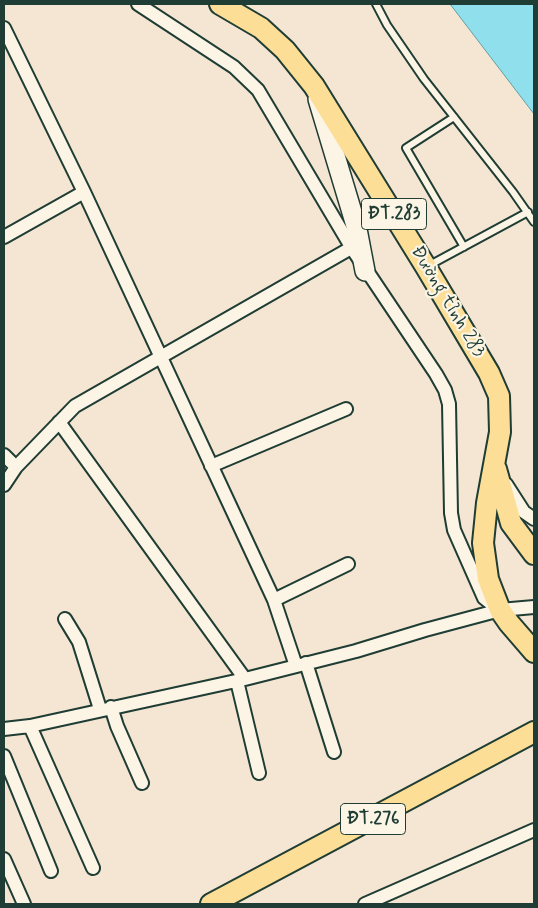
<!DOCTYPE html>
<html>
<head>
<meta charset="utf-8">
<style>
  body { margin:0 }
  #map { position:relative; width:538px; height:908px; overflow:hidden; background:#f4e6d2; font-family:Mynerve,sans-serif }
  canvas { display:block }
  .frame { position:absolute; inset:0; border:5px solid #1f3d34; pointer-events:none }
</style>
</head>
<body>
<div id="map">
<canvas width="538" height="908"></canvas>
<div class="frame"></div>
</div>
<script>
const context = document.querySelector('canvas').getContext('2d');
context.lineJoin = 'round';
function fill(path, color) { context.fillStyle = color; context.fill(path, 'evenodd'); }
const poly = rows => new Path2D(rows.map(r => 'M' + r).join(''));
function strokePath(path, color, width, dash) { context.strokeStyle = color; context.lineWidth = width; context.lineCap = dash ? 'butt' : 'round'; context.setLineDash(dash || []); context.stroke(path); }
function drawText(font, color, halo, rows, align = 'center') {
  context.font = font + ' Mynerve,sans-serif'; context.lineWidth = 4.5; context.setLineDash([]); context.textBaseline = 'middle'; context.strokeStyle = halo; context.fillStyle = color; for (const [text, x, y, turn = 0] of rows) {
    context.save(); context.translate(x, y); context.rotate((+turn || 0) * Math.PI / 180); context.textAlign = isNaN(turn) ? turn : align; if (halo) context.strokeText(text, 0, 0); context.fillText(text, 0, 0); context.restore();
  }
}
const water = poly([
  [450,4,534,4,534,114,450,4]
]);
const lane = poly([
  [376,4,387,25,424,79,513,192,534,222],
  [454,117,406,148,464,247],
  [428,266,528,212]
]);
const street = poly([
  [138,4,234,67,258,90,353,250,436,374,445,390,449,404,451,513,454,530,484,598,498,609],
  [4,28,84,192,274,600,296,666],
  [4,237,84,192],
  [59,422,245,679],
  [4,455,16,467],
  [211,466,346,409],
  [506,484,524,512,534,519],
  [4,485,16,467,75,406,351,248],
  [274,600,348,564],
  [65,619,79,642,100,709],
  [306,663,334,752],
  [237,681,259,773],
  [111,707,117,726,142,783],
  [30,726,93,868],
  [4,729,30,726,245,679,356,651,425,630,500,610,534,607],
  [4,756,51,871],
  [4,859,24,904],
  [365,904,534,830]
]);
const secondary = poly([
  [318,99,357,229,365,271]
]);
const primary = poly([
  [220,4,261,28,285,50,314,86,426,267,489,373,499,396,500,432,487,503,483,543,488,579,500,610,509,623,534,652],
  [496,469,511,523,534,554],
  [211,904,534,732]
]);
const shields = [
  [394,214,65],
  [373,819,65]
];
const shieldNames = [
  ["ĐT.283",394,214],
  ["ĐT.276",373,819]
];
const streetNames = [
  ["Đường tỉnh 283",447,302,59]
];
fill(water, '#8fdfec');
strokePath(water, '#629ea2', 1);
strokePath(lane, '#1f3d34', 10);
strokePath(street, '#1f3d34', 16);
strokePath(secondary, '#1f3d34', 22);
strokePath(primary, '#1f3d34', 24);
strokePath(lane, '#fcf5e5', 6);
strokePath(street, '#fcf5e5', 12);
strokePath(secondary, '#fcf5e5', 19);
strokePath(primary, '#fdde96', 20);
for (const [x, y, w] of shields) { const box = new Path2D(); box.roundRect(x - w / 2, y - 15.5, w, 31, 4); context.fillStyle = '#fcf5e5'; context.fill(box); strokePath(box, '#1f3d34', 1); }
drawText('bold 18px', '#1f3d34', null, shieldNames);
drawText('19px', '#1f3d34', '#fcf5e5', streetNames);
</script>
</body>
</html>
